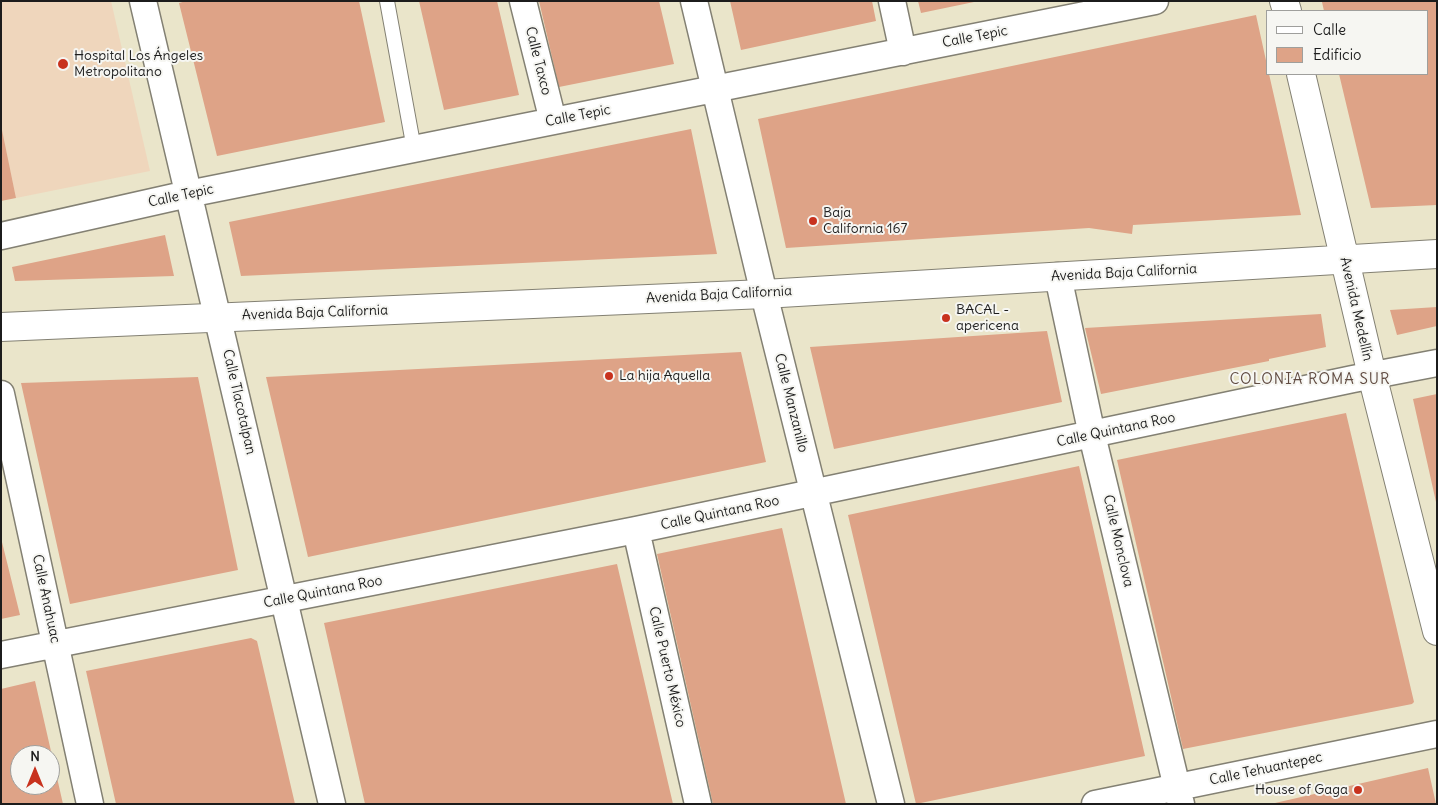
<!DOCTYPE html>
<html>
<head>
<meta charset="utf-8">
<style>
  body { margin:0 }
  #map { position:relative; width:1438px; height:805px; overflow:hidden; background:#eae5ca; font-family:Delius,sans-serif }
  canvas { display:block }
  .frame { position:absolute; inset:0; border:2px solid #1c1c1c; pointer-events:none }
  .legend { position:absolute; left:1266px; top:10px; width:162px; height:65px; box-sizing:border-box; background:#f6f6f2; border:1px solid #9f9f9c; margin:0; padding:6px 9px; list-style:none; font-size:15px; color:#1c1c1c }
  .legend li { display:flex; align-items:center; gap:10px; height:25px }
  .legend b { width:25px; border:1px solid #9f9f9c }
  .north { position:absolute; left:10px; top:745px; width:50px; height:50px; box-sizing:border-box; background:#f6f6f2; border:1px solid #9f9f9c; border-radius:50%; rotate:0deg; font-size:14px; font-weight:700; line-height:20px; text-align:center; color:#1c1c1c }
  .north::after { content:''; display:block; margin:auto; width:18px; height:22px; background:#c8321e; clip-path:polygon(50% 0,100% 100%,50% 72%,0 100%) }
</style>
</head>
<body>
<div id="map">
<canvas width="1438" height="805"></canvas>
<div class="frame"></div>
<ul class="legend">
<li><b style="height:6px;background:#fff"></b>Calle</li>
<li><b style="height:14px;background:#dea387"></b>Edificio</li>
</ul>
<div class="north">N</div>
</div>
<script>
const context = document.querySelector('canvas').getContext('2d');
context.lineJoin = 'round';
function fill(path, color) { context.fillStyle = color; context.fill(path, 'evenodd'); }
const poly = rows => new Path2D(rows.map(r => 'M' + r).join(''));
function strokePath(path, color, width, dash) { context.strokeStyle = color; context.lineWidth = width; context.lineCap = dash ? 'butt' : 'round'; context.setLineDash(dash || []); context.stroke(path); }
function drawText(font, color, halo, rows, align = 'center') {
  context.font = font + ' Delius,sans-serif'; context.lineWidth = 4; context.setLineDash([]); context.textBaseline = 'middle'; context.strokeStyle = halo; context.fillStyle = color; for (const [text, x, y, turn = 0] of rows) {
    context.save(); context.translate(x, y); context.rotate((+turn || 0) * Math.PI / 180); context.textAlign = isNaN(turn) ? turn : align; if (halo) context.strokeText(text, 0, 0); context.fillText(text, 0, 0); context.restore();
  }
}
const built = poly([
  [1,1,111,1,150,171,16,198,1,126]
]);
const building = poly([
  [186,1,359,1,385,122,217,156,179,3],
  [419,1,497,1,519,95,444,110],
  [539,1,659,1,674,64,559,87],
  [730,1,872,1,876,21,741,50],
  [918,1,974,1,974,2,921,13],
  [1326,1,1437,1,1437,205,1371,208,1339,74,1427,74,1427,11,1324,11,1322,2],
  [1256,15,1267,65,1267,74,1269,74,1301,215,1133,225,1132,234,1089,228,786,248,758,119],
  [691,129,717,254,241,276,229,222],
  [2,130,16,198,1,201,1,131],
  [165,235,174,276,15,281,12,267],
  [1437,307,1437,326,1397,335,1390,310],
  [1321,314,1326,347,1269,359,1269,361,1101,394,1085,328],
  [1047,331,1062,402,834,449,810,347],
  [741,352,766,462,308,557,266,377],
  [198,377,238,570,70,604,21,383],
  [1437,394,1437,502,1436,502,1413,399],
  [1346,413,1414,702,1412,704,1183,749,1117,460],
  [1079,466,1145,756,916,804,848,515],
  [782,528,846,804,713,804,657,554],
  [1,538,20,615,1,619],
  [617,564,673,804,365,804,324,623],
  [251,638,257,641,295,804,116,804,86,671],
  [35,681,63,804,1,804,1,689],
  [20,755,50,755,50,785,20,785],
  [1428,768,1436,804,1275,804,1275,803]
]);
const lane = poly([
  [387,1,414,149]
]);
const street = poly([
  [143,1,332,804],
  [523,1,553,121],
  [694,1,764,294,891,804],
  [892,1,903,52],
  [1,236,188,194,1155,1],
  [1058,276,1092,435,1181,804],
  [1,394,90,804],
  [636,530,698,804],
  [1,655,636,530,1353,379,1437,363],
  [1095,804,1437,734]
]);
const primary = poly([
  [1284,1,1287,11],
  [1301,74,1372,375,1437,631],
  [1,327,764,294,1437,254]
]);
const markers = [
  [63,64,6,"#c8321e"],
  [813,221,5,"#c8321e"],
  [946,318,5,"#c8321e"],
  [609,376,5,"#c8321e"],
  [1358,790,5,"#c8321e"]
];
const streetNames = [
  ["Calle Tepic",975,37,-11],
  ["Calle Taxco",538,61,76],
  ["Calle Tepic",578,116,-11],
  ["Calle Tepic",181,196,-12],
  ["Avenida Baja California",1124,273,-3],
  ["Avenida Baja California",719,295,-3],
  ["Avenida Medellín",1356,309,77],
  ["Avenida Baja California",315,313,-2],
  ["Calle Tlacotalpan",239,402,77],
  ["Calle Manzanillo",791,403,76],
  ["Calle Quintana Roo",1116,430,-12],
  ["Calle Quintana Roo",720,513,-12],
  ["Calle Monclova",1118,541,77],
  ["Calle Quintana Roo",323,592,-11],
  ["Calle Anahuac",46,599,78],
  ["Calle Puerto México",667,667,77],
  ["Calle Tehuantepec",1266,769,-12]
];
const poiNames = [
  ["Hospital Los Ángeles",74,56],
  ["Metropolitano",74,72],
  ["Baja",823,213],
  ["California 167",823,229],
  ["BACAL -",956,310],
  ["apericena",956,326],
  ["La hija Aquella",619,376],
  ["House of Gaga",1348,790,"right"]
];
const neighbourhoodNames = [
  ["COLONIA ROMA SUR",1310,380]
];
fill(built, '#efd6bc');
fill(building, '#dea387');
strokePath(lane, '#838073', 16);
strokePath(street, '#838073', 29);
strokePath(primary, '#838073', 30);
strokePath(lane, '#fff', 14);
strokePath(street, '#fff', 26);
strokePath(primary, '#fff', 28);
for (const [x, y, r, color] of markers) { const dot = new Path2D(); dot.arc(x, y, r, 0, 2 * Math.PI); context.fillStyle = color; context.fill(dot); strokePath(dot, '#f6f6f2', 2); }
drawText('14px', '#1c1c1c', '#f6f6f2', streetNames);
drawText('14px', '#1c1c1c', '#f6f6f2', poiNames, 'left');
context.letterSpacing = '1px';
drawText('15px', '#604b41', '#f6f6f2', neighbourhoodNames);
context.letterSpacing = '0px';
</script>
</body>
</html>
